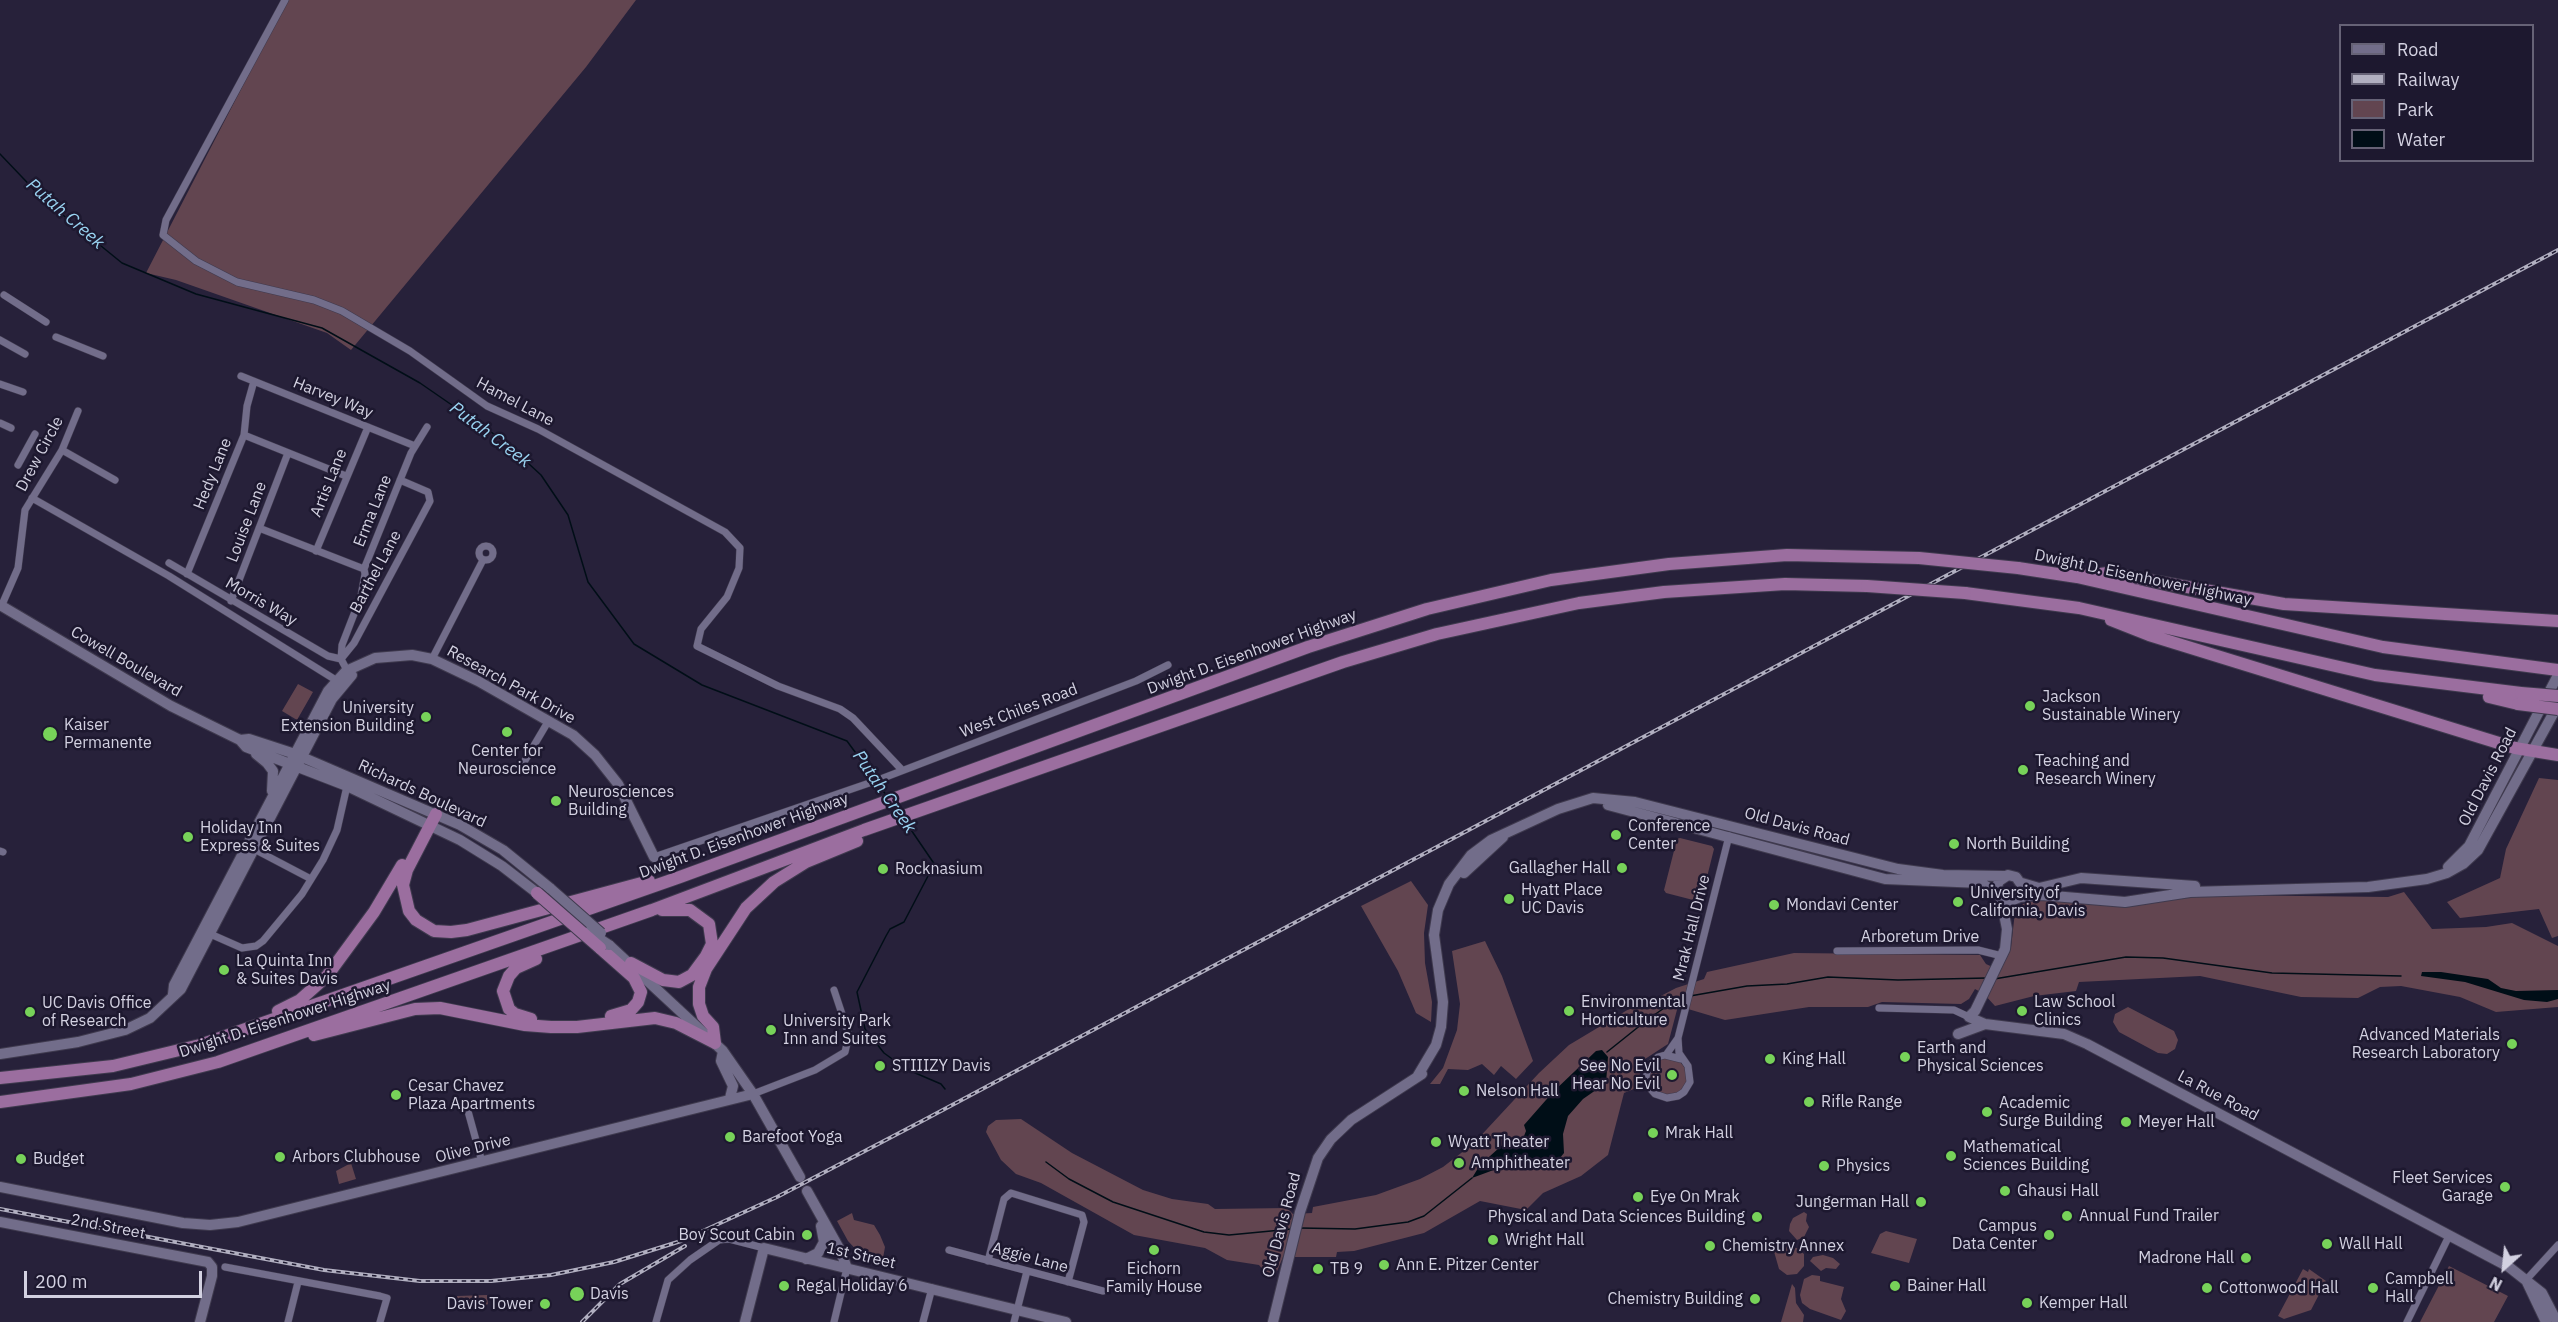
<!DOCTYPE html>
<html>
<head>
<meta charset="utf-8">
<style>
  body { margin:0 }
  #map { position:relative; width:2558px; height:1322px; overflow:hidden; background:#27213a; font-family:"IBM Plex Sans",sans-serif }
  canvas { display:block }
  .legend { position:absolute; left:2339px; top:24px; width:195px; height:138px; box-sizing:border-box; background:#1d182f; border:2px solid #666276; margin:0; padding:8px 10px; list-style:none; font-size:18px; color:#d3d1e1 }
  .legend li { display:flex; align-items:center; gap:12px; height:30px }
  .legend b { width:30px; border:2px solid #666276 }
  .north { position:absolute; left:2474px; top:1238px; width:60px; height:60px; -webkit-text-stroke:4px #1d182f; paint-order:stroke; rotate:207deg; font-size:16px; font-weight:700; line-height:24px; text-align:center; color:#d3d1e1 }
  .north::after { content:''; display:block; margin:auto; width:21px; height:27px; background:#d3d1e1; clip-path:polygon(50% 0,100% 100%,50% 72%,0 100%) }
  .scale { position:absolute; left:24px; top:1271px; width:178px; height:27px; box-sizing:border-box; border:3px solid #d3d1e1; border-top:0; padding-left:8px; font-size:18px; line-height:21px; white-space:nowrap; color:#d3d1e1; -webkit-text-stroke:4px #1d182f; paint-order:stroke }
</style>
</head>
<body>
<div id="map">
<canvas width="2558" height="1322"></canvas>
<ul class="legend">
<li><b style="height:8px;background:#726d8a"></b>Road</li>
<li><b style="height:8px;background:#b1afc0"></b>Railway</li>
<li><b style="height:16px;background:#624550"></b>Park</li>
<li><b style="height:16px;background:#000e17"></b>Water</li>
</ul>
<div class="north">N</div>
<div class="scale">200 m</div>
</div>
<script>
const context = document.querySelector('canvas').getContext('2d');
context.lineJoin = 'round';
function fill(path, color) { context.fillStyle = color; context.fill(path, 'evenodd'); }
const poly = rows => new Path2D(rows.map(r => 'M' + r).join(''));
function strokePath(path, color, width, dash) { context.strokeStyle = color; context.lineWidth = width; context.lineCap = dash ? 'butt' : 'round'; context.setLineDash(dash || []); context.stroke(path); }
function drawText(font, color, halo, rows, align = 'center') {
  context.font = font + ' "IBM Plex Sans",sans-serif'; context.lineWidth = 5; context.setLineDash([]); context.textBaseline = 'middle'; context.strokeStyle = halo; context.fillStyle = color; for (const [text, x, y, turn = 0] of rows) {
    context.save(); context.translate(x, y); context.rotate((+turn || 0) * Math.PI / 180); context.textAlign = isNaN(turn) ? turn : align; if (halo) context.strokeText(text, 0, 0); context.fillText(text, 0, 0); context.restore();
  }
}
const green = poly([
  [287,0,636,0,586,67,351,350,327,333,176,280,146,273],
  [298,684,313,692,297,720,282,711],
  [2539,778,2558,780,2558,936,2552,938,2539,909,2460,918,2447,902,2500,878,2506,849],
  [1680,838,1712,846,1714,849,1702,897,1697,901,1666,893,1664,890,1677,839],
  [1411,881,1428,905,1424,933,1425,963,1432,1002,1431,1022,1416,1013,1398,971,1361,906],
  [2404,892,2432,929,2486,927,2512,923,2558,946,2558,1007,2496,1012,2460,997,2401,986,2380,987,2358,998,2301,997,2200,976,2079,982,2076,991,2034,996,1995,1006,1984,994,1975,989,1969,999,1961,1004,1882,1002,1868,1007,1809,1007,1725,1020,1678,1006,1668,1044,1645,1059,1639,1077,1641,1086,1624,1093,1608,1155,1581,1176,1543,1193,1526,1210,1480,1201,1424,1233,1354,1251,1337,1252,1336,1257,1283,1257,1275,1276,1269,1277,1259,1265,1227,1260,1205,1248,1134,1235,1041,1183,1016,1174,1001,1160,986,1132,988,1126,996,1120,1021,1119,1072,1153,1143,1190,1172,1199,1208,1204,1215,1209,1287,1208,1293,1214,1312,1213,1313,1207,1376,1195,1420,1179,1443,1167,1474,1143,1539,1073,1569,1045,1634,1006,1638,1008,1676,988,1704,979,1707,972,1794,953,1980,955,1986,964,1999,970,2011,947,2015,912,2023,904,2038,899,2128,906,2183,897,2215,895,2388,897],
  [1485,941,1502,976,1533,1061,1516,1079,1501,1066,1494,1075,1482,1064,1468,1070,1448,1069,1440,1084,1430,1084,1443,1068,1457,1030,1460,1004,1452,951],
  [2128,1007,2174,1031,2178,1040,2175,1049,2167,1054,2158,1053,2119,1032,2113,1022,2115,1014],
  '1649 1077a19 19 0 1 1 38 0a19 19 0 1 1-38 0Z',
  [351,1163,356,1179,339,1184,336,1171],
  [1804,1212,1807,1214,1806,1221,1809,1227,1804,1237,1797,1240,1789,1231,1790,1224,1793,1218],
  [852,1213,854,1220,874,1225,880,1235,885,1247,882,1264,862,1256,848,1241,837,1221],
  [1886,1231,1917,1239,1909,1263,1871,1253,1880,1234],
  [1780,1241,1788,1247,1797,1248,1804,1254,1804,1266,1797,1274,1787,1275,1779,1269,1773,1248],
  [1823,1255,1833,1258,1840,1264,1836,1269,1826,1268,1821,1271,1810,1261,1813,1257],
  [2449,1266,2508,1296,2494,1322,2420,1322],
  [2303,1269,2308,1272,2309,1269,2326,1281,2311,1310,2284,1319,2278,1316],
  [1812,1275,1820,1276,1820,1281,1844,1287,1841,1299,1846,1311,1841,1320,1810,1309,1802,1303,1800,1295,1804,1279],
  [1792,1284,1795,1288,1796,1303,1804,1315,1803,1322,1781,1322],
  [487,1295,488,1304,485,1306,458,1308,457,1296]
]);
const water = poly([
  [2422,972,2441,972,2488,979,2501,988,2516,991,2558,990,2558,999,2547,1002,2524,1000,2465,982,2421,976],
  [1602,1050,1608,1057,1606,1083,1583,1099,1568,1116,1563,1134,1564,1153,1559,1159,1549,1163,1515,1159,1499,1168,1472,1178,1480,1165,1509,1139,1517,1140,1524,1136,1526,1131,1524,1125,1553,1092,1596,1051]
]);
const stream = poly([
  [0,154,42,198,122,263,196,294,322,328,420,383,504,441,541,475,568,515,588,582,634,644,702,685,847,741,874,778],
  [877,782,886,795],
  [893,804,899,812],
  [905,821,935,865],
  [928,876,904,922,890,929,886,936,857,992,865,1029,884,1053,906,1069,941,1084,945,1089],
  [1994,979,2126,957,2163,958,2272,973,2401,976],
  [1690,996,1747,986,1787,984,1828,977,1898,980,1987,978],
  [1607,1052,1647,1020,1677,999,1686,997],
  [1046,1162,1069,1179,1113,1202,1204,1232,1229,1235,1292,1229],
  [1300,1228,1355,1229,1408,1222,1424,1216,1472,1178]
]);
const street = poly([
  [285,0,166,220,163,235,196,261,237,282,314,300,342,311,410,351,487,406,538,429,725,532,740,548,739,568,727,597,701,629,697,646,778,686,840,709,853,718,902,770],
  [4,295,46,322],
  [56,337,103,356],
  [0,340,25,354],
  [241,376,415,446],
  [0,384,23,392],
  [0,423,11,428],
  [244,435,346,476],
  [62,450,115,480],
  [18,465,35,434],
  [32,498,169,576,339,682],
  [259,528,364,569],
  '479 553a7 7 0 1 1 14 0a7 7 0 1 1-14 0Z',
  [316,551,368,427],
  [169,563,328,656,341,659],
  [187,574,244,435,247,406,254,381],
  [231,601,288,453],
  [1,607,18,568,25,510,62,450,78,411],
  [341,659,354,643,430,501,428,492,400,480],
  [432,659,483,560],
  [349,674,341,659,342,645,361,596,365,574,364,569,411,453,427,427],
  [520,769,549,720],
  [252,848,311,879],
  [0,851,3,852],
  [654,857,878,780,1136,681,1168,665],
  [208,933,242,948,256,946,263,941,302,894,323,860,337,830,347,786],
  [1837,951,1978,950,2002,956],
  [1879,1008,1954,1010,1969,1017],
  [1666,1055,1678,1038],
  [1681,1059,1665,1055,1658,1057,1649,1065,1646,1077,1648,1086,1655,1094,1667,1098,1678,1096,1684,1092,1690,1082,1688,1066,1679,1053,1678,1038,1729,836],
  [753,1094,815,1070,845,1052,849,1035,834,990],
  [466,1104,482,1162],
  [949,1250,1103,1291],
  [988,1261,1004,1199,1011,1193,1082,1215,1084,1222,1068,1282],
  [225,1267,380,1296,387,1298,380,1322],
  [2526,1280,2558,1245],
  [288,1322,298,1282],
  [656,1322,668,1280,690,1260,719,1240,729,1239,764,1248],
  [834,1322,847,1268],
  [923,1322,932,1288],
  [1014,1322,1027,1271],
  [2407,1322,2449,1236]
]);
const secondary = poly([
  [0,605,171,706,240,740,246,747,347,786,460,840,502,866,537,893],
  [240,740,249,739,295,754,460,825,503,850,551,889],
  [256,754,267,763,273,771,272,791],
  [1608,805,1885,879,1981,883,1997,893],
  [2448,867,2469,846,2558,675],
  [1464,873,1503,837],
  [2022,883,2039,888,2081,878,2195,886],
  [2020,897,2023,887,2016,877,2008,875,1999,881,1996,889,1999,896,2009,902,2020,897,2041,895,2125,902,2190,892,2368,887,2427,879,2447,873,2463,864,2478,850,2558,705],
  [2001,899,2007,929,2005,949,1975,1011,1969,1017,1985,1024,2064,1034,2087,1044,2509,1267,2542,1293,2557,1322],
  [609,945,723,1051,753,1094,800,1177],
  [173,994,174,985,328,691,346,671,375,658,412,655,432,659,478,681,573,735,595,755,618,784,654,857],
  [1958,1034,1985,1024],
  [723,1051,721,1061,733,1086,730,1098],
  [0,1054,78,1042,125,1030,150,1018,181,989,332,699,352,675],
  [1417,1077,1436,1045,1441,1027,1443,1002,1434,935,1438,910,1449,884,1471,855,1491,840,1558,809,1593,798,1635,802,1898,869,1943,875,2004,876],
  [0,1187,183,1223,210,1225,238,1222,753,1094],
  [807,1191,840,1250,847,1268],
  [0,1222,208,1262,212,1267,212,1276,200,1322],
  [806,1259,818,1253,824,1242,821,1226],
  [2526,1280,2546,1322],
  [745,1322,764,1248,1066,1322],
  [1273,1322,1300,1212,1318,1158,1331,1139,1351,1120,1422,1074]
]);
const highway = poly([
  [2018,568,2077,577,2383,647,2558,670],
  [2084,576,2108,573,2284,604,2558,621],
  [1965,593,2079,608,2375,675,2521,693],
  [2111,620,2149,635,2515,748,2558,755],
  [2489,697,2518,704],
  [436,814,407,870,403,885,409,911,416,920,434,931,451,932,467,930,649,881],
  [600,948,634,978,641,992,638,1002,631,1010,611,1016],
  [631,963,663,980,679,982,692,975,706,956,712,944,709,924,690,910,662,910],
  [278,1011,300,1000,327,976,374,912,402,865],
  [531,1019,515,1014,509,1009,503,991,509,976,516,968,536,959],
  [314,1035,415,1009,440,1008,525,1025,551,1027,577,1027,655,1018,676,1023,715,1043],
  [715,1043,713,1027,703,1016,699,1004,699,987,706,969,746,908,774,882,806,862,857,841],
  [0,1078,113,1066,200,1045,680,877,1308,647,1427,609,1551,580,1669,564,1787,555,1919,558],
  [0,1102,131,1084,218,1062,652,910,864,830,1343,662,1437,634,1579,603,1664,592,1785,584,1867,586]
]);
const rail = poly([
  [0,1209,324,1270,420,1281,491,1281,551,1275,614,1262,681,1241,777,1197,924,1120,2558,250],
  [582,1322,620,1284,685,1246]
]);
const secondaryBridge = poly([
  [551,889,601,933],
  [589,932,609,945]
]);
const highwayBridge = poly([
  [1919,558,2018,568],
  [1867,586,1965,593],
  [2521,693,2558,696],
  [2518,704,2558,709],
  [537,893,600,948]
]);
const markers = [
  [2030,706,6,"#77d259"],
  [426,717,6,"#77d259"],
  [507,732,6,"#77d259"],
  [50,734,8,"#77d259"],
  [2023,770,6,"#77d259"],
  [556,801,6,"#77d259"],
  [1616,835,6,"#77d259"],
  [188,837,6,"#77d259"],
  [1954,844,6,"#77d259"],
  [1622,868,6,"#77d259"],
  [883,869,6,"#77d259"],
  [1509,899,6,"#77d259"],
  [1958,902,6,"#77d259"],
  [1774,905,6,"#77d259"],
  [224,970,6,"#77d259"],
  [1569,1011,6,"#77d259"],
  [2022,1011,6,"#77d259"],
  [30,1012,6,"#77d259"],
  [771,1030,6,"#77d259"],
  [2512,1044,6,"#77d259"],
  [1905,1057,6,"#77d259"],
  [1770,1059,6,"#77d259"],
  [880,1066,6,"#77d259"],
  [1672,1075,6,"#77d259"],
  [1464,1091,6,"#77d259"],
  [396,1095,6,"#77d259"],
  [1809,1102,6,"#77d259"],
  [1987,1112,6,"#77d259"],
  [2126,1122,6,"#77d259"],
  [1653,1133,6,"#77d259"],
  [730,1137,6,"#77d259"],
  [1436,1142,6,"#77d259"],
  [1951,1156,6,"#77d259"],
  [280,1157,6,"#77d259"],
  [21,1159,6,"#77d259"],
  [1459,1163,6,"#77d259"],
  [1824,1166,6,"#77d259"],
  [2505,1187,6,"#77d259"],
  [2005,1191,6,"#77d259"],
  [1638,1197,6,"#77d259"],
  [1921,1202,6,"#77d259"],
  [2067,1216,6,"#77d259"],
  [1757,1217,6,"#77d259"],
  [807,1235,6,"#77d259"],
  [2049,1235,6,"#77d259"],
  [1493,1240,6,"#77d259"],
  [2327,1244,6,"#77d259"],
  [1710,1246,6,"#77d259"],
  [1154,1250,6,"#77d259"],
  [2246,1258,6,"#77d259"],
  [1384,1265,6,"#77d259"],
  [1318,1269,6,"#77d259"],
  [784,1286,6,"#77d259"],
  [1895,1286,6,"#77d259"],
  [2207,1288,6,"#77d259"],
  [2373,1288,6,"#77d259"],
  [577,1294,8,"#77d259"],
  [1755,1299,6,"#77d259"],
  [2027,1303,6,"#77d259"],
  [545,1304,6,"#77d259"]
];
const streetNames = [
  ["Harvey Way",333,398,22],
  ["Hamel Lane",515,402,28],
  ["Drew Circle",40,454,-62],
  ["Hedy Lane",213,474,-68],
  ["Artis Lane",329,483,-68],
  ["Erma Lane",373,511,-68],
  ["Louise Lane",247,522,-69],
  ["Barthel Lane",376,572,-62],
  ["Dwight D. Eisenhower Highway",2143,578,12],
  ["Morris Way",261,602,30],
  ["Dwight D. Eisenhower Highway",1252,652,-20],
  ["Cowell Boulevard",126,662,30],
  ["Research Park Drive",511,685,29],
  ["West Chiles Road",1019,711,-21],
  ["Old Davis Road",2488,777,-63],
  ["Richards Boulevard",422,794,25],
  ["Old Davis Road",1797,827,15],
  ["Dwight D. Eisenhower Highway",744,836,-20],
  ["Mrak Hall Drive",1692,928,-76],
  ["Arboretum Drive",1920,937],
  ["Dwight D. Eisenhower Highway",285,1019,-18],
  ["La Rue Road",2218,1096,28],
  ["Olive Drive",473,1149,-14],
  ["Old Davis Road",1282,1225,-75],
  ["2nd Street",108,1227,11],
  ["1st Street",861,1256,13],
  ["Aggie Lane",1030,1258,15]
];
const poiNames = [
  ["Jackson",2042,697],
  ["Sustainable Winery",2042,715],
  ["University",414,708,"right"],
  ["Extension Building",414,726,"right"],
  ["Kaiser",64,725],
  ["Permanente",64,743],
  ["Center for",507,751,"center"],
  ["Neuroscience",507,769,"center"],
  ["Teaching and",2035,761],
  ["Research Winery",2035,779],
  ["Neurosciences",568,792],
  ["Building",568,810],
  ["Conference",1628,826],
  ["Center",1628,844],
  ["Holiday Inn",200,828],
  ["Express & Suites",200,846],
  ["North Building",1966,844],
  ["Gallagher Hall",1610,868,"right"],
  ["Rocknasium",895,869],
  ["Hyatt Place",1521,890],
  ["UC Davis",1521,908],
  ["University of",1970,893],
  ["California, Davis",1970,911],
  ["Mondavi Center",1786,905],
  ["La Quinta Inn",236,961],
  ["& Suites Davis",236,979],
  ["Environmental",1581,1002],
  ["Horticulture",1581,1020],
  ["Law School",2034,1002],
  ["Clinics",2034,1020],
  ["UC Davis Office",42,1003],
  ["of Research",42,1021],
  ["University Park",783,1021],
  ["Inn and Suites",783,1039],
  ["Advanced Materials",2500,1035,"right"],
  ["Research Laboratory",2500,1053,"right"],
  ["Earth and",1917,1048],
  ["Physical Sciences",1917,1066],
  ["King Hall",1782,1059],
  ["STIIIZY Davis",892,1066],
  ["See No Evil",1660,1066,"right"],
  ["Hear No Evil",1660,1084,"right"],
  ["Cesar Chavez",408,1086],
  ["Plaza Apartments",408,1104],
  ["Nelson Hall",1476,1091],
  ["Rifle Range",1821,1102],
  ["Academic",1999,1103],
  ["Surge Building",1999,1121],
  ["Meyer Hall",2138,1122],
  ["Mrak Hall",1665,1133],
  ["Barefoot Yoga",742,1137],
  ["Wyatt Theater",1448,1142],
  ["Mathematical",1963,1147],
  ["Sciences Building",1963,1165],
  ["Arbors Clubhouse",292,1157],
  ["Budget",33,1159],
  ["Amphitheater",1471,1163],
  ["Physics",1836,1166],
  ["Fleet Services",2493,1178,"right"],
  ["Garage",2493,1196,"right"],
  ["Ghausi Hall",2017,1191],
  ["Eye On Mrak",1650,1197],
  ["Jungerman Hall",1909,1202,"right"],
  ["Annual Fund Trailer",2079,1216],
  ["Physical and Data Sciences Building",1745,1217,"right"],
  ["Campus",2037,1226,"right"],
  ["Data Center",2037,1244,"right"],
  ["Boy Scout Cabin",795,1235,"right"],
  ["Wright Hall",1505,1240],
  ["Wall Hall",2339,1244],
  ["Chemistry Annex",1722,1246],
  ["Madrone Hall",2234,1258,"right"],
  ["Ann E. Pitzer Center",1396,1265],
  ["Eichorn",1154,1269,"center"],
  ["Family House",1154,1287,"center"],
  ["TB 9",1330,1269],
  ["Campbell",2385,1279],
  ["Hall",2385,1297],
  ["Regal Holiday 6",796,1286],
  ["Bainer Hall",1907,1286],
  ["Cottonwood Hall",2219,1288],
  ["Davis",590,1294],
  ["Chemistry Building",1743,1299,"right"],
  ["Kemper Hall",2039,1303],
  ["Davis Tower",533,1304,"right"]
];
const waterNames = [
  ["Putah Creek",65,214,41],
  ["Putah Creek",490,435,37],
  ["Putah Creek",884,792,55]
];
fill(green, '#624550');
fill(water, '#000e17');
strokePath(stream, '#000e17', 1.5);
strokePath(street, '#3f3a4e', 8);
strokePath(secondary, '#3f3a4e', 12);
strokePath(highway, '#3f3a4e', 14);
strokePath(street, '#726d8a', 7);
strokePath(secondary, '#726d8a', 10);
strokePath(highway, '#9b6e9f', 12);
strokePath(rail, '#b1afc0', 4);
strokePath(rail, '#1d182f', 1.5, [4.5]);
strokePath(secondaryBridge, '#3f3a4e', 12, []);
strokePath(highwayBridge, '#3f3a4e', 14, []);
strokePath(secondaryBridge, '#726d8a', 10);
strokePath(highwayBridge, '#9b6e9f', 12);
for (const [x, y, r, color] of markers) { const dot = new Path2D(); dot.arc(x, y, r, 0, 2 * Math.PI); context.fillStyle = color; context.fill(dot); strokePath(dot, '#1d182f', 2); }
drawText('16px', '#d3d1e1', '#1d182f', streetNames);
drawText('16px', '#d3d1e1', '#1d182f', poiNames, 'left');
drawText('italic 18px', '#99d3f1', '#1d182f', waterNames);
</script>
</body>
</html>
